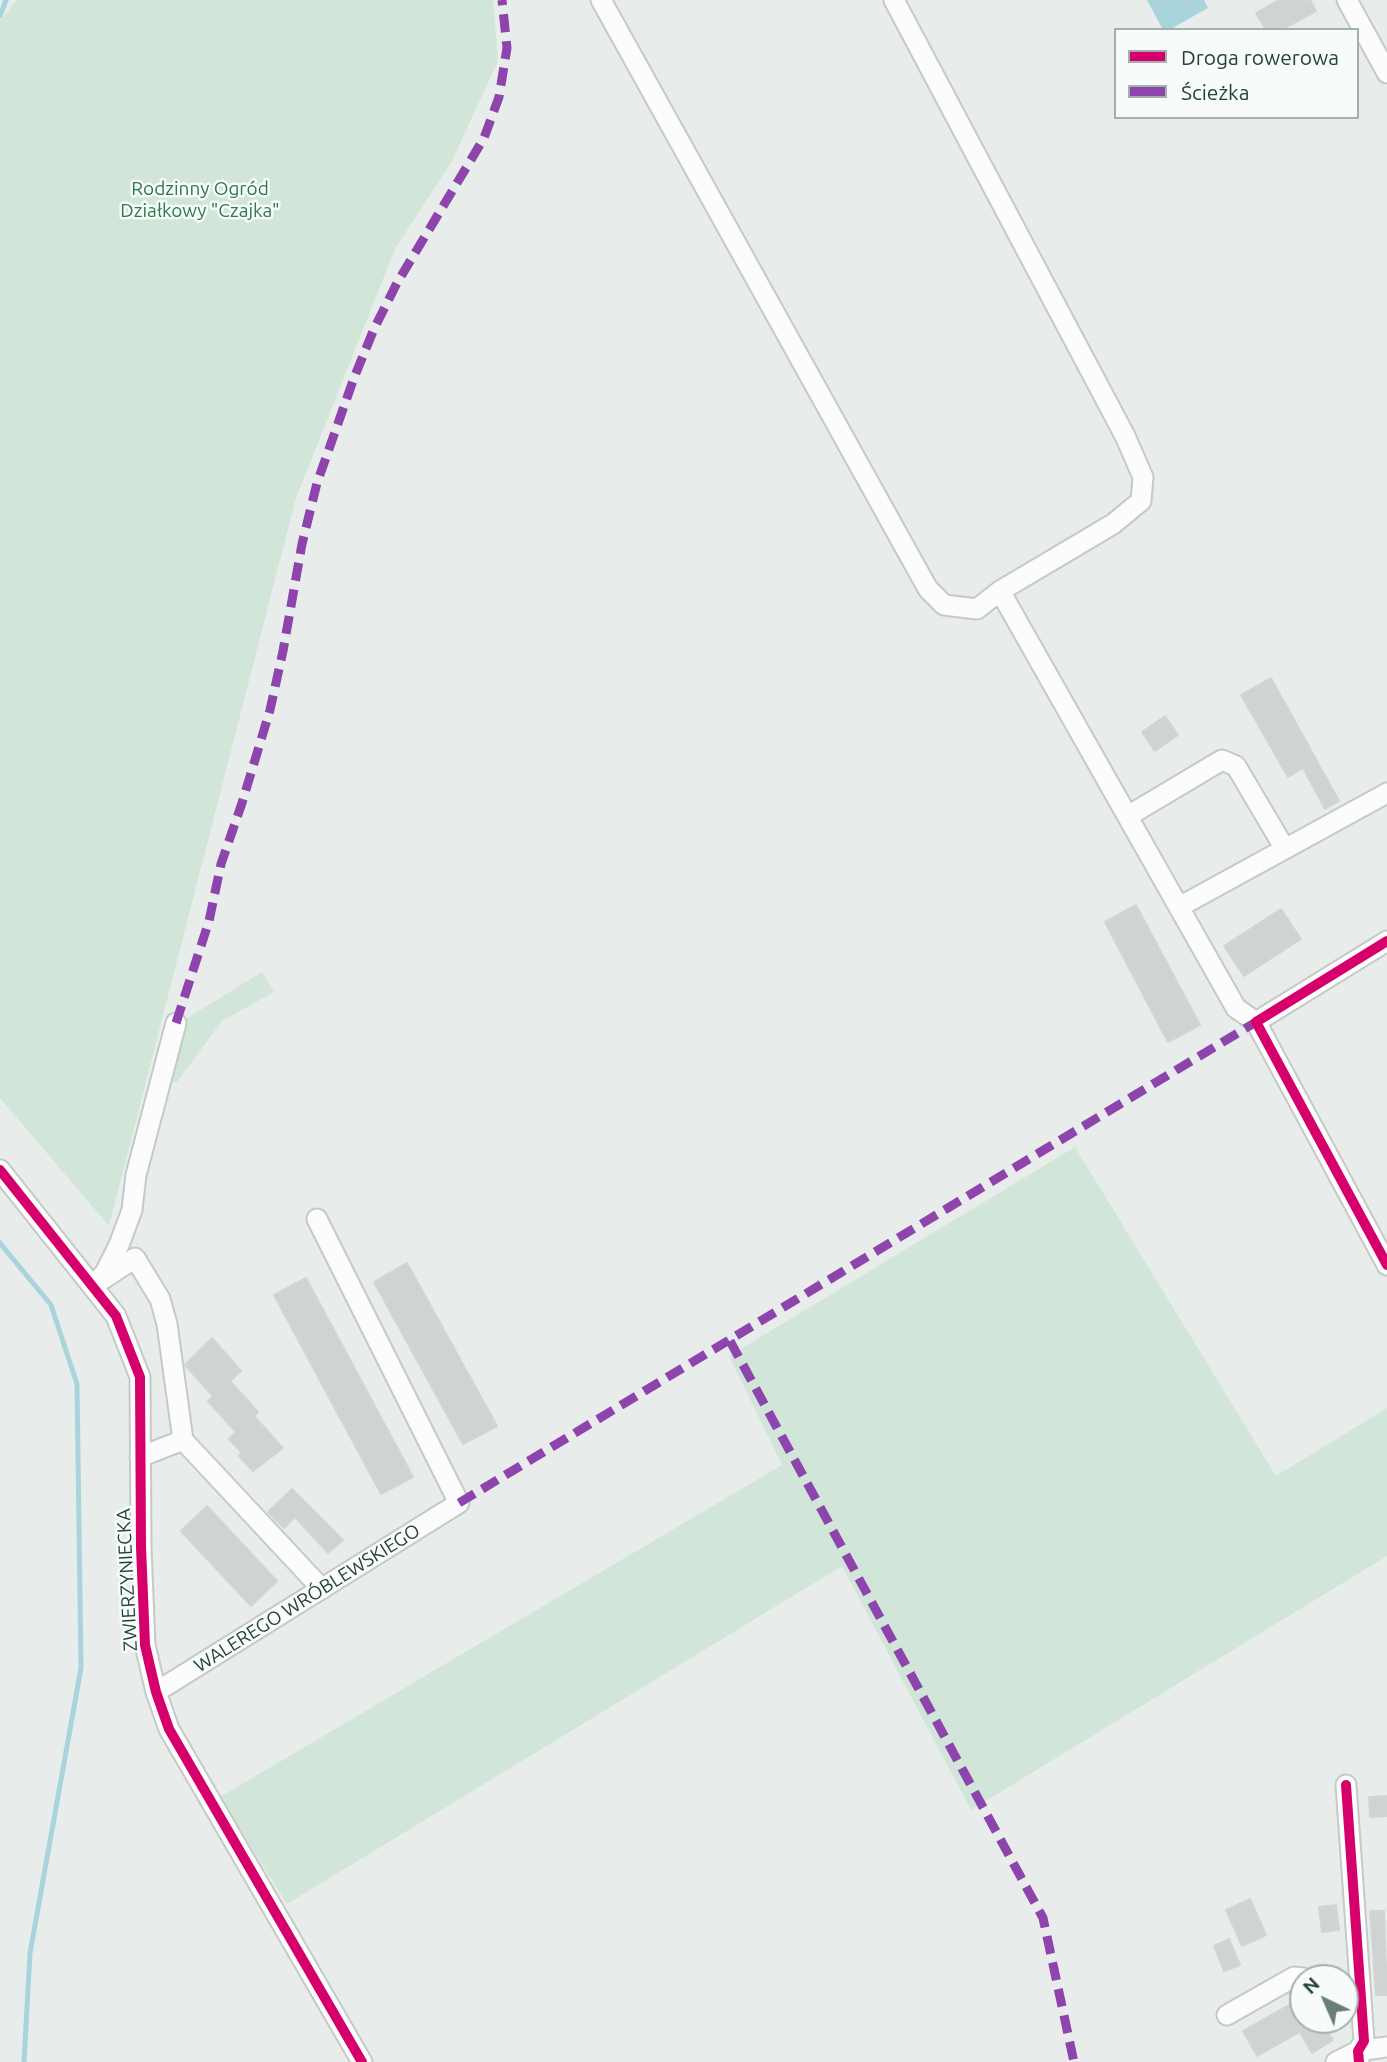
<!DOCTYPE html>
<html>
<head>
<meta charset="utf-8">
<style>
  body { margin:0 }
  #map { position:relative; width:1387px; height:2062px; overflow:hidden; background:#e8edeb; font-family:Ubuntu,sans-serif }
  canvas { display:block }
  .legend { position:absolute; left:1114px; top:28px; width:245px; height:91px; box-sizing:border-box; background:#f7fbf9; border:2px solid #a3b1ad; margin:0; padding:9px 12px; list-style:none; font-size:21px; color:#24423a }
  .legend li { display:flex; align-items:center; gap:14px; height:35px }
  .legend b { width:35px; border:2px solid #a3b1ad }
  .north { position:absolute; left:1289px; top:1964px; width:70px; height:70px; box-sizing:border-box; background:#f7fbf9; border:2px solid #a3b1ad; border-radius:50%; rotate:316deg; font-size:19px; font-weight:700; line-height:28px; text-align:center; color:#24423a }
  .north::after { content:''; display:block; margin:auto; width:24px; height:32px; background:#697e78; clip-path:polygon(50% 0,100% 100%,50% 72%,0 100%) }
</style>
</head>
<body>
<div id="map">
<canvas width="1387" height="2062"></canvas>
<ul class="legend">
<li><b style="height:9px;background:#d6006c"></b>Droga rowerowa</li>
<li><b style="height:9px;background:#8e44ad"></b>Ścieżka</li>
</ul>
<div class="north">N</div>
</div>
<script>
const context = document.querySelector('canvas').getContext('2d');
context.lineJoin = 'round';
function fill(path, color) { context.fillStyle = color; context.fill(path, 'evenodd'); }
const poly = rows => new Path2D(rows.map(r => 'M' + r).join(''));
function strokePath(path, color, width, dash) { context.strokeStyle = color; context.lineWidth = width; context.lineCap = dash ? 'butt' : 'round'; context.setLineDash(dash || []); context.stroke(path); }
function drawText(font, color, halo, rows, align = 'center') {
  context.font = font + ' Ubuntu,sans-serif'; context.lineWidth = 5; context.setLineDash([]); context.textBaseline = 'middle'; context.strokeStyle = halo; context.fillStyle = color; for (const [text, x, y, turn = 0] of rows) {
    context.save(); context.translate(x, y); context.rotate((+turn || 0) * Math.PI / 180); context.textAlign = isNaN(turn) ? turn : align; if (halo) context.strokeText(text, 0, 0); context.fillText(text, 0, 0); context.restore();
  }
}
const green = poly([
  [17,0,493,0,498,61,452,161,395,249,296,498,109,1226,0,1098,0,21],
  [262,972,274,992,222,1021,177,1082,168,1081,184,1020],
  [1075,1147,1276,1476,1387,1408,1387,1556,971,1810,842,1566,287,1904,220,1797,782,1465,729,1356]
]);
const water = poly([
  [1147,0,1204,0,1208,8,1169,30,1163,30]
]);
const stream = poly([
  [0,16,6,0],
  [0,1243,51,1305,77,1384,81,1668,30,1953,24,2062]
]);
const building = poly([
  [1279,0,1310,0,1316,11,1281,30,1266,30,1256,13,1279,0],
  [1271,678,1339,801,1325,809,1303,768,1288,777,1241,695,1271,678],
  [1165,716,1178,735,1155,751,1142,732,1165,716],
  [1136,905,1200,1025,1168,1042,1105,922,1136,905],
  [1281,909,1301,939,1244,976,1224,946,1281,909],
  [407,1263,497,1426,463,1444,374,1282,407,1263],
  [306,1278,413,1477,381,1494,274,1295,306,1278],
  [212,1338,241,1371,230,1381,258,1412,254,1416,283,1448,253,1471,239,1456,242,1453,229,1439,236,1432,208,1401,213,1396,185,1365,212,1338],
  [292,1489,343,1540,328,1553,295,1517,284,1528,268,1512,292,1489],
  [207,1506,277,1581,251,1606,181,1531,207,1506],
  [1387,1796,1387,1816,1370,1817,1369,1797,1387,1796],
  [1250,1899,1266,1935,1242,1946,1226,1910,1250,1899],
  [1336,1905,1339,1930,1322,1932,1319,1907,1336,1905],
  [1370,1911,1384,1911,1387,1995,1376,1995,1370,1911],
  [1229,1939,1240,1965,1224,1971,1214,1946,1229,1939],
  [1303,1997,1303,2020,1316,2020,1320,2027,1324,2025,1333,2040,1312,2053,1300,2032,1257,2056,1243,2031,1303,1997]
]);
const minor = poly([
  [601,0,928,589,944,605,977,609,1000,591,1113,524,1141,501,1143,477,1125,436,894,0],
  [1347,0,1387,73],
  [1000,591,1236,1008,1256,1022,1387,1265],
  [1128,816,1222,760,1236,766,1285,849],
  [1179,907,1387,793],
  [1256,1022,1387,941],
  [0,1170,116,1316,140,1377,141,1547,145,1645,156,1692,169,1729,362,2062],
  [103,1279,135,1258,160,1299,167,1324,183,1440],
  [93,1286,105,1273,119,1245,132,1210,136,1175,176,1023],
  [140,1457,183,1440,322,1589],
  [156,1692,459,1503,317,1219],
  [1346,1785,1364,2041,1358,2051,1359,2062],
  [1227,2015,1294,1977,1303,1978],
  [1336,2062,1358,2051,1387,2047]
]);
const quiet = poly([
  [176,1023,209,921,221,864,242,803,270,710,283,651,302,544,317,483,354,378,374,329,397,283,484,138,499,97,507,48,502,0],
  [730,1341,1043,1918,1074,2062],
  [459,1503,1256,1022]
]);
const cycleway = poly([
  [1387,941,1256,1022,1387,1265],
  [0,1170,116,1316,140,1377,141,1547,145,1645,156,1692,169,1729,362,2062],
  [1346,1785,1364,2041,1358,2051,1359,2062]
]);
const parkNames = [
  ["Rodzinny Ogród",200,189],
  ["Działkowy \"Czajka\"",200,211]
];
const streetNames = [
  ["ZWIERZYNIECKA",127,1580,-93],
  ["WALEREGO WRÓBLEWSKIEGO",307,1598,-32]
];
fill(green, '#d1e6d8');
fill(water, '#a9d4db');
strokePath(stream, '#a9d4db', 5);
fill(building, '#cfd4d2');
strokePath(building, '#d1d6d4', 2);
strokePath(minor, '#c5cac8', 23);
strokePath(minor, '#fcfcfc', 19);
strokePath(quiet, '#8e44ad', 9, [18, 9]);
strokePath(cycleway, '#d6006c', 10);
drawText('19px', '#2d7a4b', '#f7fbf9', parkNames);
drawText('19px', '#24423a', '#f7fbf9', streetNames);
</script>
</body>
</html>
